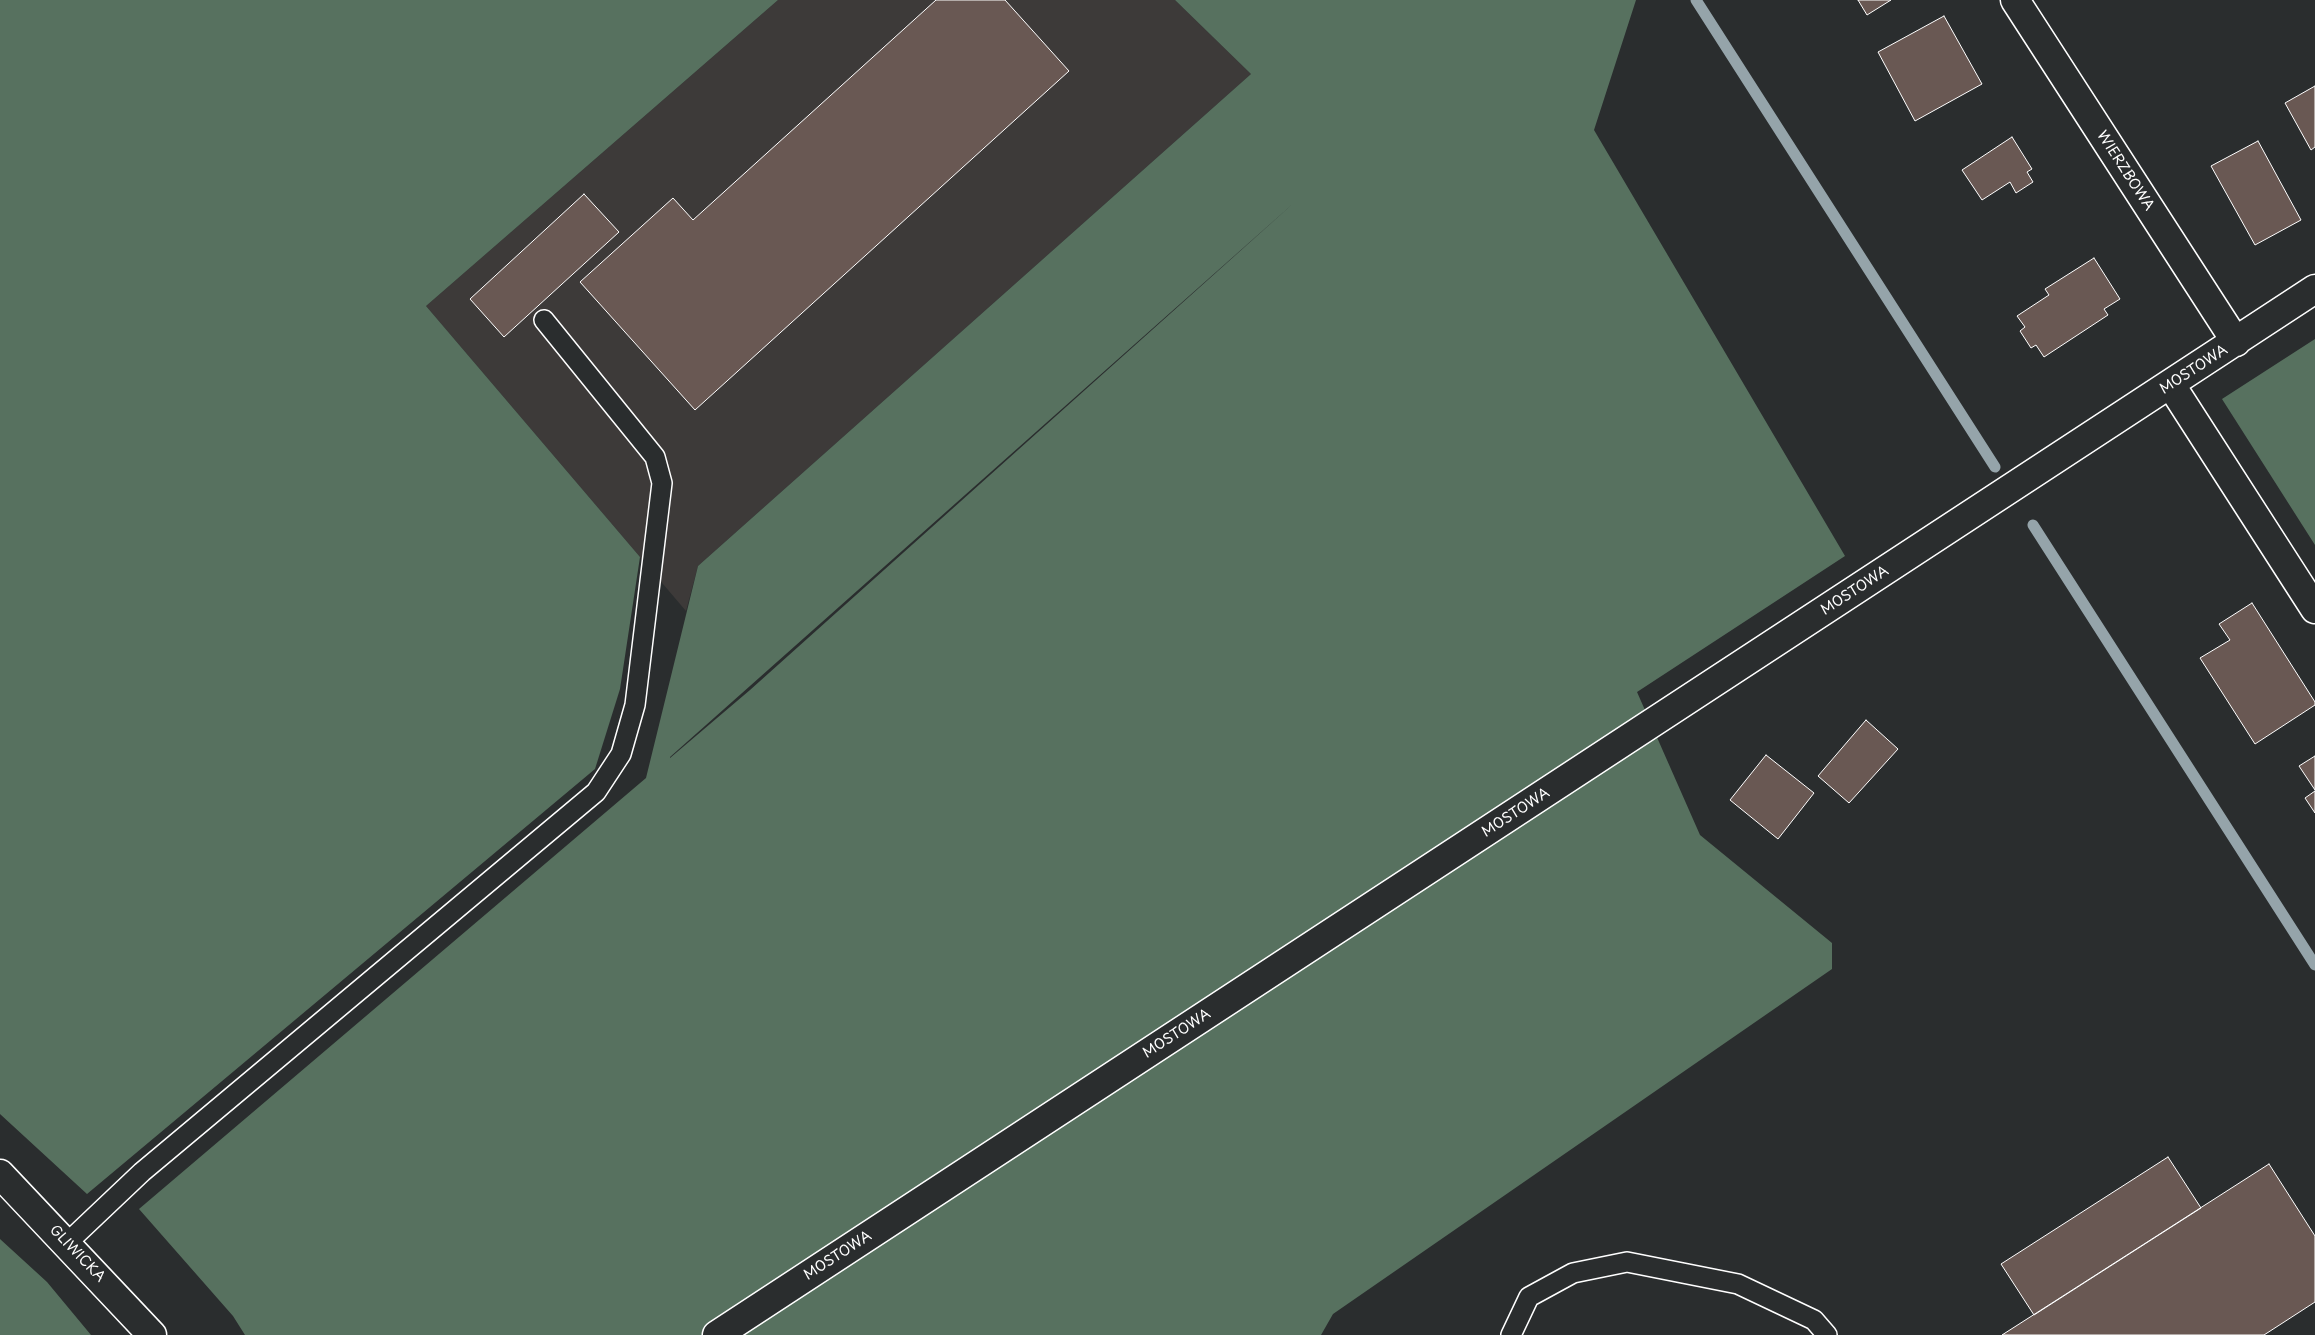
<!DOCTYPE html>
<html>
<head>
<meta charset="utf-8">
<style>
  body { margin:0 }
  canvas { display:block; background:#2a2d2e }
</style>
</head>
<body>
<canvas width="2315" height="1335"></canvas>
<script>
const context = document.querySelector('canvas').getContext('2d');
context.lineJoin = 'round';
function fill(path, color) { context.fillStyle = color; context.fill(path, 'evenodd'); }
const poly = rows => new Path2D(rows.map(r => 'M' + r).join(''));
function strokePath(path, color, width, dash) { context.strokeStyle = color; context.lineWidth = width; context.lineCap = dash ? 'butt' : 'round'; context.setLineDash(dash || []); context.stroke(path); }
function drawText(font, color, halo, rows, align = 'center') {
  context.font = font + ' "Playpen Sans",sans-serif'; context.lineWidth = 4; context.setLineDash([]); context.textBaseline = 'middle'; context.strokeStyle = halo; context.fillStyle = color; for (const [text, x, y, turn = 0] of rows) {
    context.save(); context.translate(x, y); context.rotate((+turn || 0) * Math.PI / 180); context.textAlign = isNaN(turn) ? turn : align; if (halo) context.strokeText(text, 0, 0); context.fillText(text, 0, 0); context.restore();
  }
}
const built = poly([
  [778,0,1175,0,1251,74,698,566,686,611,426,306]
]);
const green = poly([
  [0,0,778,0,426,306,640,557,620,689,595,769,87,1194,0,1114],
  [1175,0,1636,0,1594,130,1845,556,1637,692,1700,835,1832,943,1832,969,1333,1314,1321,1335,245,1335,233,1316,139,1209,646,778,698,566,1251,74],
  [1296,201,750,690,670,758,670,757],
  [2315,339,2315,545,2222,399],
  [0,1239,47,1282,91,1335,0,1335]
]);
const stream = poly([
  [1696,0,1995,467],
  [2033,525,2315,965]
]);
const building = poly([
  [936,0,1005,0,1069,71,695,410,580,282,673,198,693,220,936,0],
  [1858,0,1891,0,1867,15,1858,0],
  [1944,16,1982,84,1915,121,1878,52,1944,16],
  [2315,86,2315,147,2311,150,2285,103,2315,86],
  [2012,137,2032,169,2027,172,2033,182,2016,193,2010,182,1982,200,1962,170,2012,137],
  [2258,141,2301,220,2255,245,2211,166,2258,141],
  [584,194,619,232,504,337,470,299,584,194],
  [2094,258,2120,299,2104,309,2108,315,2044,357,2036,345,2031,348,2020,331,2025,327,2017,316,2049,295,2045,289,2094,258],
  [2252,603,2315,702,2315,705,2255,744,2200,658,2230,640,2219,624,2252,603],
  [1866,720,1898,749,1849,803,1818,776,1866,720],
  [1766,755,1814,793,1778,839,1730,800,1766,755],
  [2315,756,2315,790,2299,766,2315,756],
  [2315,791,2315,813,2305,798,2315,791],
  [2168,1157,2201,1208,2034,1315,2001,1264,2168,1157],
  [2269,1164,2315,1236,2315,1302,2264,1335,2002,1335,2269,1164]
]);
const service = poly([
  [66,1244,142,1172,596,792,621,754,635,705,662,483,655,457,544,320],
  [1511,1335,1529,1297,1573,1273,1627,1262,1738,1284,1814,1320,1827,1335]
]);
const minor = poly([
  [2015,0,2236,342],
  [2171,385,2315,609],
  [717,1335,2315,289]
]);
const secondary = poly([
  [0,1174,152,1335]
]);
const streetNames = [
  ["WIERZBOWA",2125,171,57],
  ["MOSTOWA",2194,370,-33],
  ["MOSTOWA",1855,591,-33],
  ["MOSTOWA",1516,813,-33],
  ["MOSTOWA",1177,1034,-33],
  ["GLIWICKA",77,1254,46],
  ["MOSTOWA",838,1256,-33]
];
fill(built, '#3d3a39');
fill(green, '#57715f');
strokePath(stream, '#95a4aa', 11);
fill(building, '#695853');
strokePath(building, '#fff', 1);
strokePath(service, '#fff', 22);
strokePath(minor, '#fff', 31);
strokePath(secondary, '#fff', 31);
strokePath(service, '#2a2d2e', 19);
strokePath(minor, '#2a2d2e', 28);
strokePath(secondary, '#2a2d2e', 28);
drawText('14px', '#fff', '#2a2d2e', streetNames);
</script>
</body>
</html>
